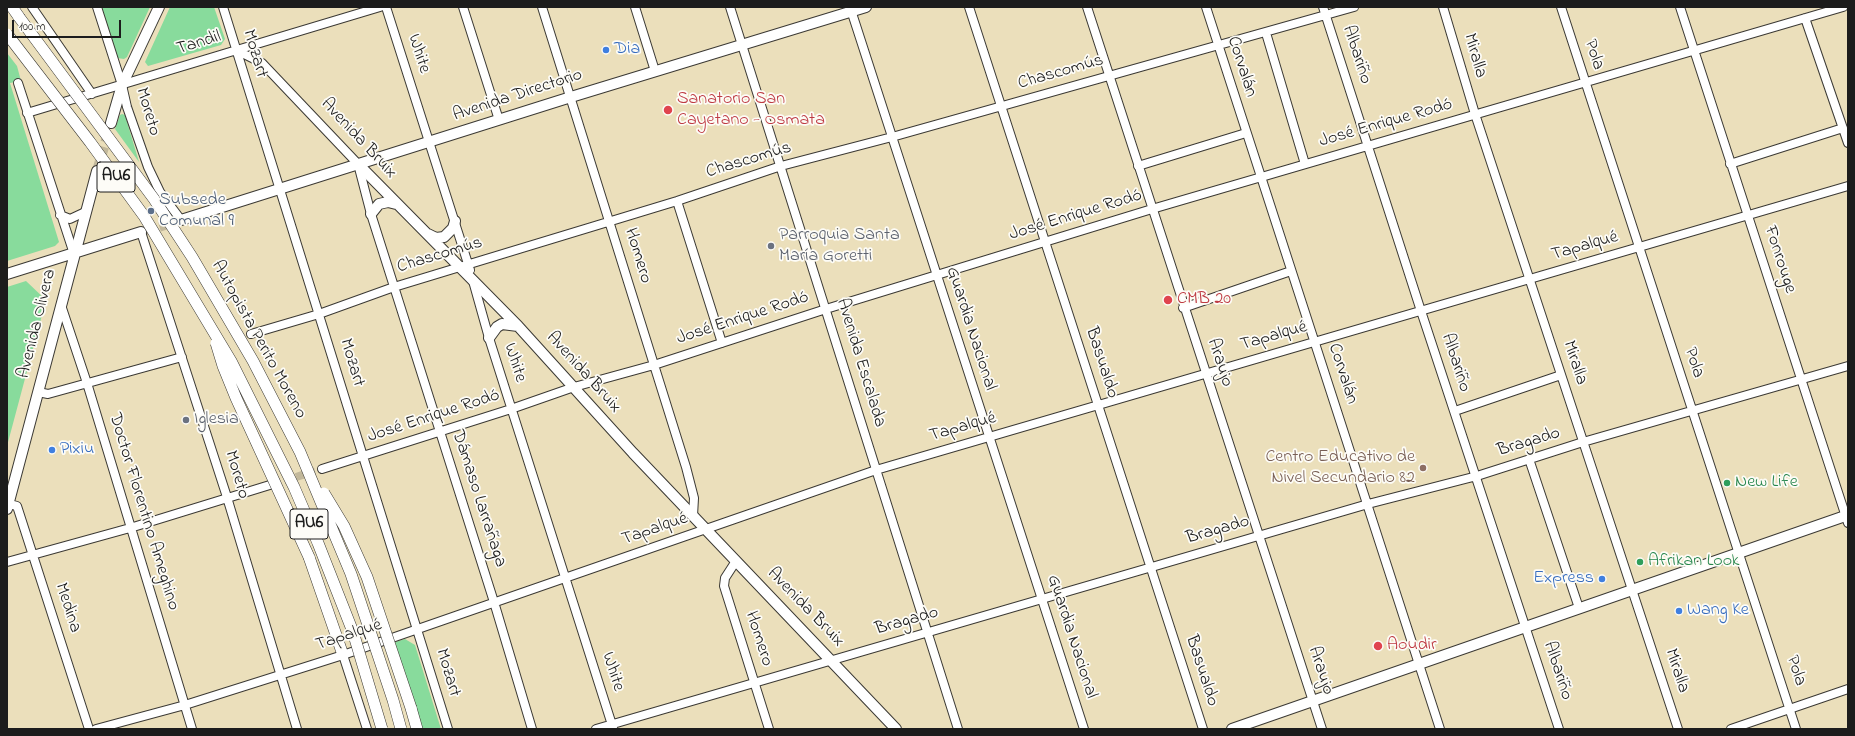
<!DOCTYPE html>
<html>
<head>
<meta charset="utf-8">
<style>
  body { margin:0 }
  #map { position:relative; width:1855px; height:736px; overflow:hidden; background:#ebdfbb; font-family:"Indie Flower",sans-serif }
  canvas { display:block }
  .frame { position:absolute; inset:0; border:8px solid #1c1c1c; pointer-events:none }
  .scale { position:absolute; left:12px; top:20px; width:109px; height:18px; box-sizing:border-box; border:2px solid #1c1c1c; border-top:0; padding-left:5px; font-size:12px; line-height:14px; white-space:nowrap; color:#1c1c1c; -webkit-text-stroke:3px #fdfcf7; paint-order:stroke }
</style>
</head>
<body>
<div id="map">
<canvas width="1855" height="736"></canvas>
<div class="frame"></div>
<div class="scale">100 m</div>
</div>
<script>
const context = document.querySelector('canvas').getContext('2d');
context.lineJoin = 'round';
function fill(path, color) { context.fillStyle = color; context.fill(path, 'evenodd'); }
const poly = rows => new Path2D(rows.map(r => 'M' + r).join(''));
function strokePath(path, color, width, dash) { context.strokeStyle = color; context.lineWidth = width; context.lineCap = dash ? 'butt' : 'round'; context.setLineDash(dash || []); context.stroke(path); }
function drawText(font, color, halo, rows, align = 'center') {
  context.font = font + ' "Indie Flower",sans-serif'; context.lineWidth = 3.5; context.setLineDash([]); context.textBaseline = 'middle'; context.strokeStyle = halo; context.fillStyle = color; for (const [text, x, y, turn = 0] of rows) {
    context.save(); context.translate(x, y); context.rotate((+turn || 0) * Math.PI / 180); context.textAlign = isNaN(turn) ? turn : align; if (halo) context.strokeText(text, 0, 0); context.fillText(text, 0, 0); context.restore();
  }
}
const green = poly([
  [100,7,150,7,127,57,124,59,117,58],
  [170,7,214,7,225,39,221,45,148,66,145,62],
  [7,53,17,66,21,81,10,83,59,242,55,246,7,261],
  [122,114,125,115,139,162,115,129,120,115],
  [26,281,46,300,7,446,7,287],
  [405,639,415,645,441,729,421,729,395,642]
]);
const minorTunnel = poly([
  [273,484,322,469]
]);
const majorTunnel = poly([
  [97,171,111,123],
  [145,231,181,220]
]);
const minor = poly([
  [32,7,92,94],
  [97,7,122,85,127,107,148,167,160,192,181,220],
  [223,7,448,729],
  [386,7,470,270],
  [463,7,499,120],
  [542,7,686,467,694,498,693,516],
  [635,7,655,71],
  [730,7,958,729],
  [850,7,1084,729],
  [969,7,1203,729],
  [1087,7,1322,729],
  [1206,7,1440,729],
  [1323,7,1421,311,1559,729],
  [1443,7,1475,114,1678,729],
  [1561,7,1796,729],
  [1680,7,1848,523],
  [1805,18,1848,143],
  [1266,33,1305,164],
  [236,50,262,63,358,164,371,214,494,602,532,729],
  [18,83,74,254],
  [27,113,380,7],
  [1730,164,1843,128],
  [1138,166,1246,133],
  [677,201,722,343],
  [60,215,70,219,85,212],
  [141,232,226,494,297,729],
  [473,281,489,338,613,728],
  [61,305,87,383,192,729],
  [1183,308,1291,271],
  [251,334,319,314,394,287,677,201,781,166,892,137,1354,7],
  [38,392,48,394,182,357],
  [1455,411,1561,375],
  [1529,459,1579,608],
  [322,469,511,409,574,387,654,365,826,309,1152,209,1843,7],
  [9,504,17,506,89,729],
  [736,561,725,578,724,586,769,729],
  [7,562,130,528,273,484],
  [343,655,367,729],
  [96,729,185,705,343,655,876,470,1848,186],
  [596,729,1368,504,1477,476,1583,442,1848,366],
  [1731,729,1848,689]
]);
const major = poly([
  [111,123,122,85,159,7],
  [358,164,518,326,633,453,896,729],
  [371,214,379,204,388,202,396,204],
  [181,220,571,97,866,7],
  [428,234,436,238,444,237,453,228,455,221],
  [7,274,141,232],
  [489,338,497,327,502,324,518,326],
  [7,509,97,171],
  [1232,729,1848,515]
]);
const highway = poly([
  [12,7,19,17],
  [309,557,343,655],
  [411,708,417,729]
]);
const highwayBridge = poly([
  [19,17,154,199,192,257,253,361,300,452,351,574,393,700,401,729],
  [7,34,90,142,144,216,231,361,294,487,318,543,353,632,382,729],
  [216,343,223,366,236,398,309,557],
  [324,493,344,526,367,577,411,708]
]);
const markers = [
  [606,50,4,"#3f7fe0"],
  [668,110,5,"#e0444e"],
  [151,211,4,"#5c6f8a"],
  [771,246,4,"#6b7280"],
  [1168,300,5,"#e0444e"],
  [186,420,4,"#6b7280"],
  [52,450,4,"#3f7fe0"],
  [1423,468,4,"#8d6e63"],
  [1727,483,4,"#2e9e5b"],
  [1640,562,4,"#2e9e5b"],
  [1602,579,4,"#3f7fe0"],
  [1679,611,4,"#3f7fe0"],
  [1378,646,5,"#e0444e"]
];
const shields = [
  [116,177,38],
  [309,524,38]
];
const shieldNames = [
  ["AU6",116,177],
  ["AU6",309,524]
];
const streetNames = [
  ["Tandil",199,44,-17],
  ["Mozart",254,54,73],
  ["White",418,54,72],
  ["Albariño",1356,55,72],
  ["Pola",1593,55,72],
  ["Miralla",1474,56,74],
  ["Corvalán",1241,67,72],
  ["Chascomús",1061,73,-16],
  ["Avenida Directorio",518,96,-18],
  ["Moreto",147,112,73],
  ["José Enrique Rodó",1386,124,-16],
  ["Avenida Bruix",358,139,47],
  ["Chascomús",749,161,-17],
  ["José Enrique Rodó",1076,216,-17],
  ["Tapalqué",1585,247,-16],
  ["Chascomús",440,256,-17],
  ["Homero",637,256,73],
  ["Fonrouge",1779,260,72],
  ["José Enrique Rodó",743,319,-18],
  ["Avenida Olivera",38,324,-76],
  ["Guardia Nacional",970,329,72],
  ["Tapalqué",1274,337,-16],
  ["Autopista Perito Moreno",258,340,61],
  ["Mozart",351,363,73],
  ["White",514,363,72],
  ["Avenida Escalada",860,363,73],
  ["Basualdo",1101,363,72],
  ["Araujo",1219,363,72],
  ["Albariño",1455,363,72],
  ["Miralla",1574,363,72],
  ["Pola",1693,363,72],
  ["Avenida Bruix",583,373,48],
  ["Corvalán",1342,374,72],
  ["José Enrique Rodó",434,417,-18],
  ["Tapalqué",963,428,-16],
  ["Bragado",1529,443,-17],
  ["Moreto",236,475,73],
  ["Dámaso Larrañaga",478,499,72],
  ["Doctor Florentino Ameghino",143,512,73],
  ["Tapalqué",655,530,-19],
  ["Bragado",1218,531,-16],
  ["Medina",67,608,72],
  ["Avenida Bruix",805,608,46],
  ["Bragado",907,622,-16],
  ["Tapalqué",349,636,-18],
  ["Guardia Nacional",1071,637,72],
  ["Homero",758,639,72],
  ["Basualdo",1201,671,72],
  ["Araujo",1320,671,72],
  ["Albariño",1557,671,72],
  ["Miralla",1676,671,72],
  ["Pola",1795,671,72],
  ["White",612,672,72],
  ["Mozart",447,673,73]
];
const shopNames = [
  ["Dia",614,50],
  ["Pixiu",60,450],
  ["Express",1594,579,"right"],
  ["Wang Ke",1687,611]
];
const healthNames = [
  ["Sanatorio San",677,100],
  ["Cayetano - Osmata",677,121],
  ["CMB 20",1177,300],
  ["Aoudir",1387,646]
];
const serviceNames = [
  ["Subsede",159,201],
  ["Comunal 9",159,222]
];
const worshipNames = [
  ["Parroquia Santa",779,236],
  ["María Goretti",779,257],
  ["Iglesia",194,420]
];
const educationNames = [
  ["Centro Educativo de",1415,458],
  ["Nivel Secundario 82",1415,479]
];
const leisureNames = [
  ["New Life",1735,483],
  ["Afrikan Look",1648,562]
];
fill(green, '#88db9c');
strokePath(minorTunnel, '#c2b89b', 8, [8, 4]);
strokePath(majorTunnel, '#c2b89b', 10, [10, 5]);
strokePath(minor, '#3b3934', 10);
strokePath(major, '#3b3934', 12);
strokePath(highway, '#3b3934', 12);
strokePath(minor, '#fff', 8);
strokePath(major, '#fff', 10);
strokePath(highway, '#fff', 11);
strokePath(highwayBridge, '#3b3934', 12, []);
strokePath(highwayBridge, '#fff', 11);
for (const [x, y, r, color] of markers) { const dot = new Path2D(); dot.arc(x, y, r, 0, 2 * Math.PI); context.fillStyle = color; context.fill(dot); strokePath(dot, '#fdfcf7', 1.5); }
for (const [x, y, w] of shields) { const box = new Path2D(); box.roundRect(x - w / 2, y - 15, w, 30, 3); context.fillStyle = '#fdfcf7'; context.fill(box); strokePath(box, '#1c1c1c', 1); }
drawText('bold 17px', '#1c1c1c', null, shieldNames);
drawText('18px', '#1c1c1c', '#fdfcf7', streetNames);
drawText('18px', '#366cbe', '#fdfcf7', shopNames, 'left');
drawText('18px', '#be3a42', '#fdfcf7', healthNames, 'left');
drawText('18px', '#4e5e75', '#fdfcf7', serviceNames, 'left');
drawText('18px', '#5b616d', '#fdfcf7', worshipNames, 'left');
drawText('18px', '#785e54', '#fdfcf7', educationNames, 'right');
drawText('18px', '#27864d', '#fdfcf7', leisureNames, 'left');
</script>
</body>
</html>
